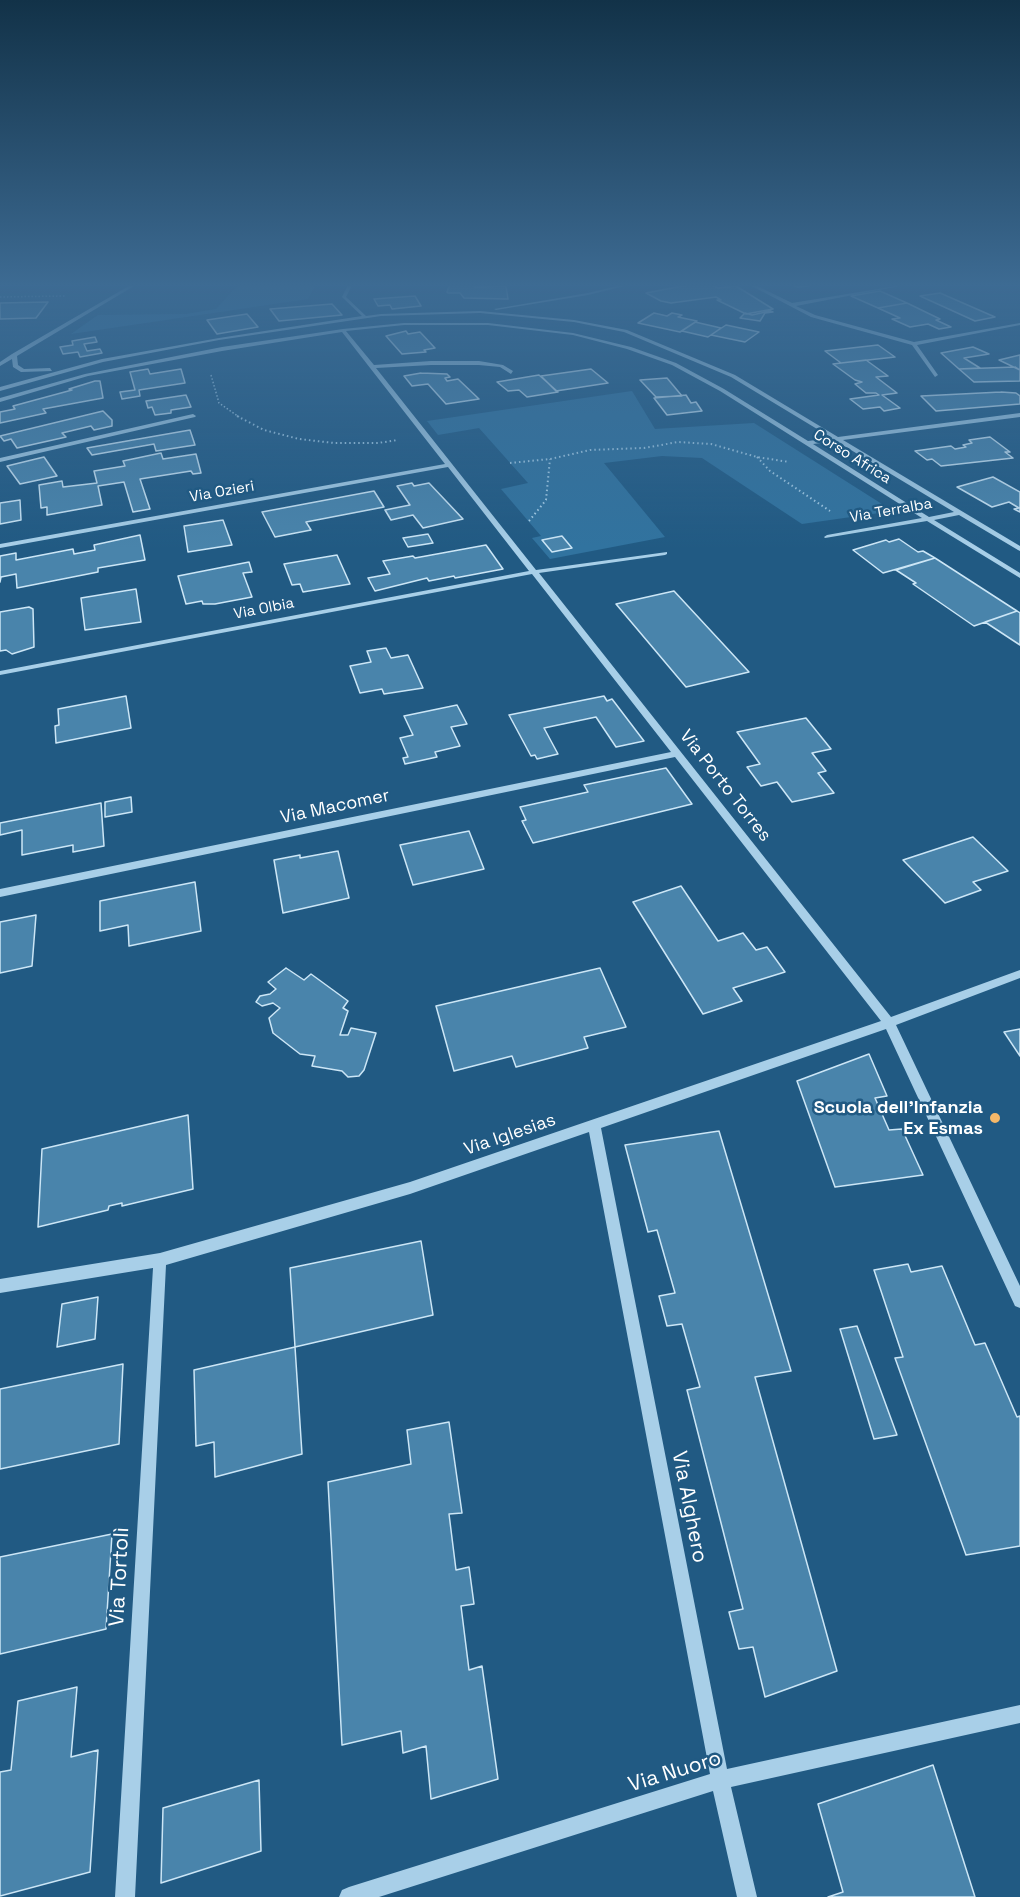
<!DOCTYPE html>
<html>
<head>
<meta charset="utf-8">
<style>
  body { margin:0 }
  canvas { display:block; background:#215a83 }
</style>
</head>
<body>
<canvas width="1020" height="1897"></canvas>
<script>
const context = document.querySelector('canvas').getContext('2d');
context.lineJoin = 'round';
function fill(path, color) { context.fillStyle = color; context.fill(path, 'evenodd'); }
const poly = rows => new Path2D(rows.map(r => 'M' + r).join(''));
function strokePath(path, color, width, dash) { context.strokeStyle = color; context.lineWidth = width; context.lineCap = dash ? 'butt' : 'round'; context.setLineDash(dash || []); context.stroke(path); }
function drawText(font, color, halo, rows, align = 'center') {
  context.font = font + ' "Space Grotesk",sans-serif'; context.lineWidth = 5; context.setLineDash([]); context.textBaseline = 'middle'; context.strokeStyle = halo; context.fillStyle = color; for (const [text, x, y, turn = 0] of rows) {
    context.save(); context.translate(x, y); context.rotate((+turn || 0) * Math.PI / 180); context.textAlign = isNaN(turn) ? turn : align; if (halo) context.strokeText(text, 0, 0); context.fillText(text, 0, 0); context.restore();
  }
}
const green = poly([
  [240,283,316,283,308,299,71,334,98,315,186,314,216,309],
  [632,391,655,429,754,423,893,511,802,524,702,458,662,456,604,463,665,537,550,559,532,538,541,536,501,489,528,483,479,428,438,435,427,421]
]);
const building = poly([
  [698,283,708,283,718,288,736,286,773,309,746,314,717,300,721,300,716,297,671,303,661,301,646,293,698,283],
  [788,283,819,283,821,284,798,287,788,283],
  [450,284,475,284,475,287,506,286,508,299,464,298,460,293,448,293,447,292,450,284],
  [880,291,907,303,878,308,851,296,880,291],
  [940,293,995,317,975,321,920,296,940,293],
  [415,296,421,306,392,309,390,305,378,306,374,299,415,296],
  [48,302,36,318,0,319,0,303,48,302],
  [907,303,940,319,936,320,951,327,939,329,928,324,910,327,892,319,900,318,878,308,907,303],
  [332,304,342,315,279,321,270,309,332,304],
  [768,310,773,312,765,313,760,321,740,318,745,313,752,315,770,311,768,310],
  [654,313,667,316,672,313,682,315,678,317,697,321,680,332,638,323,654,313],
  [247,314,258,327,217,334,207,320,247,314],
  [695,322,721,328,708,337,682,331,695,322],
  [726,325,759,332,745,342,711,335,726,325],
  [406,331,408,334,420,332,435,348,424,350,426,352,402,354,386,336,406,331],
  [95,337,97,342,84,344,87,351,100,349,102,353,80,357,78,352,63,354,60,347,73,345,72,341,95,337],
  [878,345,895,357,841,363,825,351,878,345],
  [973,347,989,354,964,358,980,368,959,369,941,353,973,347],
  [1020,355,1020,370,999,360,1020,355],
  [866,360,888,376,876,377,897,393,882,395,900,408,884,411,880,407,863,409,850,399,879,395,876,393,866,393,855,384,862,382,855,380,833,364,866,360],
  [1015,367,1020,370,1020,381,974,382,959,369,1015,367],
  [148,369,150,374,181,369,185,383,139,390,140,396,122,399,120,392,135,390,130,372,148,369],
  [591,369,608,383,556,391,541,376,591,369],
  [421,373,447,374,450,377,445,378,447,381,458,379,479,399,446,404,428,384,412,386,404,376,421,373],
  [539,375,558,392,527,397,519,390,508,391,497,382,539,375],
  [667,378,682,396,656,397,640,380,667,378],
  [95,381,100,381,103,398,43,409,46,413,0,423,0,412,15,409,13,406,72,390,69,389,95,381],
  [1001,392,1016,393,1020,396,1020,404,936,411,921,396,1001,392],
  [186,395,191,407,171,410,171,413,155,415,152,407,148,408,146,401,186,395],
  [686,395,691,403,696,402,702,411,667,415,654,398,686,395],
  [103,411,112,420,112,426,94,430,91,426,62,433,66,437,17,448,11,439,4,441,0,436,103,411],
  [190,430,195,445,156,451,154,444,92,455,87,448,190,430],
  [990,437,1010,452,1005,452,1013,458,941,466,932,459,927,460,915,451,951,446,955,449,966,447,963,445,972,443,969,440,990,437],
  [161,453,163,459,196,454,201,473,193,474,191,471,140,479,150,509,133,512,124,482,98,486,102,505,47,515,47,507,41,508,39,485,62,481,63,487,97,483,94,471,125,466,123,461,161,453],
  [44,457,57,476,20,484,7,466,44,457],
  [993,477,1020,492,1020,512,1014,509,1019,508,1009,502,992,507,957,487,993,477],
  [412,483,414,486,429,483,463,519,423,528,413,515,391,520,385,510,410,505,397,486,412,483],
  [374,491,384,507,306,522,311,530,275,537,262,512,374,491],
  [20,500,21,520,0,524,0,503,20,500],
  [223,520,232,545,188,552,184,526,223,520],
  [428,534,433,543,408,547,403,538,428,534],
  [140,535,145,560,98,568,98,572,17,588,16,574,1,577,0,582,0,556,16,553,16,560,73,549,74,554,95,550,94,545,140,535],
  [562,536,572,548,552,552,542,540,562,536],
  [899,539,918,552,923,551,935,558,883,573,853,550,886,540,889,542,899,539],
  [486,545,503,569,455,578,454,576,429,581,427,578,375,591,368,578,390,574,383,561,413,556,415,558,486,545],
  [337,555,350,584,303,592,300,584,292,585,284,564,337,555],
  [935,558,1017,611,974,626,913,584,916,583,896,570,935,558],
  [249,562,252,572,243,573,252,597,215,604,203,604,202,601,186,604,178,576,249,562],
  [136,589,141,622,85,630,81,598,136,589],
  [674,591,749,672,686,687,616,604,674,591],
  [29,607,33,609,34,647,12,654,6,650,0,651,0,612,29,607],
  [1017,611,1020,613,1020,645,985,622,1017,611],
  [386,648,391,658,408,655,423,688,384,694,382,689,360,693,350,666,371,662,367,651,386,648],
  [126,696,131,728,56,743,55,726,59,725,58,709,126,696],
  [604,696,607,701,612,699,644,741,616,747,596,717,544,728,558,754,537,759,535,755,531,756,509,715,604,696],
  [457,705,467,724,451,727,460,746,435,752,437,757,405,764,403,758,408,757,400,738,413,735,404,716,457,705],
  [806,718,831,749,812,753,826,771,818,773,834,793,792,802,777,782,761,786,747,767,760,764,737,732,806,718],
  [666,768,692,804,533,843,522,821,526,820,520,807,588,792,584,785,666,768],
  [131,797,132,812,105,817,105,802,131,797],
  [101,803,104,846,73,852,73,845,22,855,22,830,0,835,0,823,101,803],
  [469,831,484,869,413,885,400,845,469,831],
  [973,837,1008,871,973,882,981,890,945,903,903,860,973,837],
  [338,851,349,898,283,913,274,860,300,855,300,858,338,851],
  [195,882,201,931,129,946,128,925,100,931,100,901,195,882],
  [681,886,718,941,743,933,756,950,767,947,785,972,733,988,742,1001,703,1014,633,902,681,886],
  [36,915,32,966,0,973,0,922,36,915],
  [286,968,304,980,311,974,348,1001,343,1008,348,1011,340,1035,348,1035,351,1028,376,1033,364,1070,359,1076,348,1077,342,1071,312,1066,315,1056,300,1054,273,1033,269,1018,280,1008,273,1003,262,1006,256,1002,260,996,270,994,276,989,268,982,286,968],
  [600,968,626,1027,584,1037,588,1048,516,1067,512,1056,454,1071,436,1006,600,968],
  [1020,1029,1020,1056,1004,1032,1020,1029],
  [869,1054,887,1096,875,1098,889,1130,902,1129,923,1175,835,1187,797,1081,869,1054],
  [188,1115,193,1189,122,1206,122,1203,109,1206,108,1210,38,1227,42,1149,188,1115],
  [719,1131,791,1371,755,1377,837,1671,765,1697,753,1647,739,1649,729,1612,743,1609,687,1390,700,1387,682,1324,667,1326,659,1296,675,1293,657,1230,648,1232,625,1145,719,1131],
  [421,1241,433,1315,295,1347,290,1268,421,1241],
  [908,1264,911,1272,942,1266,975,1345,985,1343,1017,1417,1020,1416,1020,1546,966,1555,895,1358,903,1357,874,1270,908,1264],
  [98,1297,95,1339,57,1347,62,1304,98,1297],
  [857,1326,897,1435,874,1439,840,1329,857,1326],
  [295,1347,302,1454,215,1477,214,1442,196,1446,194,1370,295,1347],
  [123,1364,119,1444,0,1469,0,1389,123,1364],
  [449,1422,462,1513,449,1514,456,1570,469,1567,474,1604,461,1606,469,1670,482,1666,498,1779,431,1799,426,1746,403,1753,401,1731,342,1745,328,1482,411,1464,407,1430,449,1422],
  [112,1534,106,1629,0,1654,0,1557,112,1534],
  [77,1687,71,1757,98,1750,90,1872,0,1896,0,1772,11,1770,18,1701,77,1687],
  [933,1765,975,1897,828,1897,843,1892,818,1804,933,1765],
  [259,1780,261,1851,161,1883,163,1808,259,1780]
]);
const pathFar1 = poly([
  [0,297,65,296],
  [211,375,219,403,239,417]
]);
const path = poly([
  [237,416,264,430,299,439,334,443,378,443,398,440],
  [757,457,770,471,830,511],
  [510,463,550,459,590,450,644,448,678,442,711,444,757,457,789,462],
  [529,521,546,500,550,459]
]);
const minor = poly([
  [134,283,139,283,17,356,18,365,24,369,50,368,52,371,21,372,13,367,12,359,0,366,0,362,12,354,134,283],
  [349,283,353,283,346,297,366,316,381,314,480,311,574,320,627,330,735,375,838,437,1020,413,1020,417,843,440,1020,546,1020,551,1018,550,959,515,934,520,1020,573,1020,578,927,521,825,538,824,537,827,535,922,518,720,391,672,365,627,349,573,335,488,325,404,325,346,331,374,365,431,361,479,361,503,365,513,371,511,374,500,367,479,365,431,365,376,368,536,570,667,552,667,554,665,555,539,573,891,1017,1020,970,1020,978,896,1025,1020,1286,1020,1308,1015,1306,886,1029,601,1128,727,1769,1020,1705,1020,1723,731,1787,757,1897,737,1897,713,1791,379,1897,339,1897,342,1890,349,1887,710,1774,589,1132,410,1194,166,1265,135,1897,115,1897,153,1268,0,1293,0,1279,160,1253,410,1182,881,1021,675,757,0,897,0,889,671,752,532,574,0,675,0,671,529,571,448,467,0,548,0,544,445,464,342,332,222,351,88,376,0,402,0,398,85,374,222,347,343,329,404,323,488,323,573,333,631,347,676,363,724,389,808,441,832,438,731,377,624,332,574,322,480,313,381,316,219,340,103,362,0,391,0,387,102,359,219,338,362,316,342,297,349,283],
  [836,441,954,512,929,517,813,444,836,441],
  [630,283,636,283,588,295,496,310,494,309,588,293,630,283],
  [746,283,751,283,792,303,915,283,796,306,815,315,914,342,1020,323,1020,325,917,345,938,375,935,377,912,345,811,317,746,283],
  [193,414,196,416,195,417,0,462,0,458,193,414]
]);
const markers = [
  [995,1118,6,"#f5b869"]
];
const farStreetnames = [
  ["Corso Africa",852,457,32],
  ["Via Ozieri",222,492,-10],
  ["Via Terralba",891,511,-10],
  ["Via Olbia",264,609,-11]
];
const streetNames = [
  ["Via Porto Torres",725,786,52],
  ["Via Macomer",335,807,-12],
  ["Via Iglesias",510,1135,-19]
];
const poiNames = [
  ["Scuola dell'Infanzia",983,1108],
  ["Ex Esmas",983,1129]
];
const nearStreetnames = [
  ["Via Alghero",689,1507,79],
  ["Via Tortolì",120,1577,-87],
  ["Via Nuoro",675,1772,-17]
];
fill(green, '#31739f');
fill(building, '#4984ab');
strokePath(building, '#cce6f6', 1.5);
strokePath(pathFar1, '#a8cfe8', 1.5, [1.5, 2]);
strokePath(path, '#a8cfe8', 2, [1.5, 3]);
fill(minor, '#a8cfe8');
const sky = context.createLinearGradient(0, 0, 0, 548);
sky.addColorStop(0, '#123248');
sky.addColorStop(0.52, '#3d6b93');
sky.addColorStop(1, '#3d6b9300');
context.fillStyle = sky;
context.fillRect(0, 0, 1020, 548);
for (const [x, y, r, color] of markers) { const dot = new Path2D(); dot.arc(x, y, r, 0, 2 * Math.PI); context.fillStyle = color; context.fill(dot); strokePath(dot, '#215a83', 2); }
drawText('15px', '#fff', '#215a83', farStreetnames);
drawText('18px', '#fff', '#215a83', streetNames);
drawText('bold 18px', '#fff', '#215a83', poiNames, 'right');
drawText('21px', '#fff', '#215a83', nearStreetnames);
</script>
</body>
</html>
